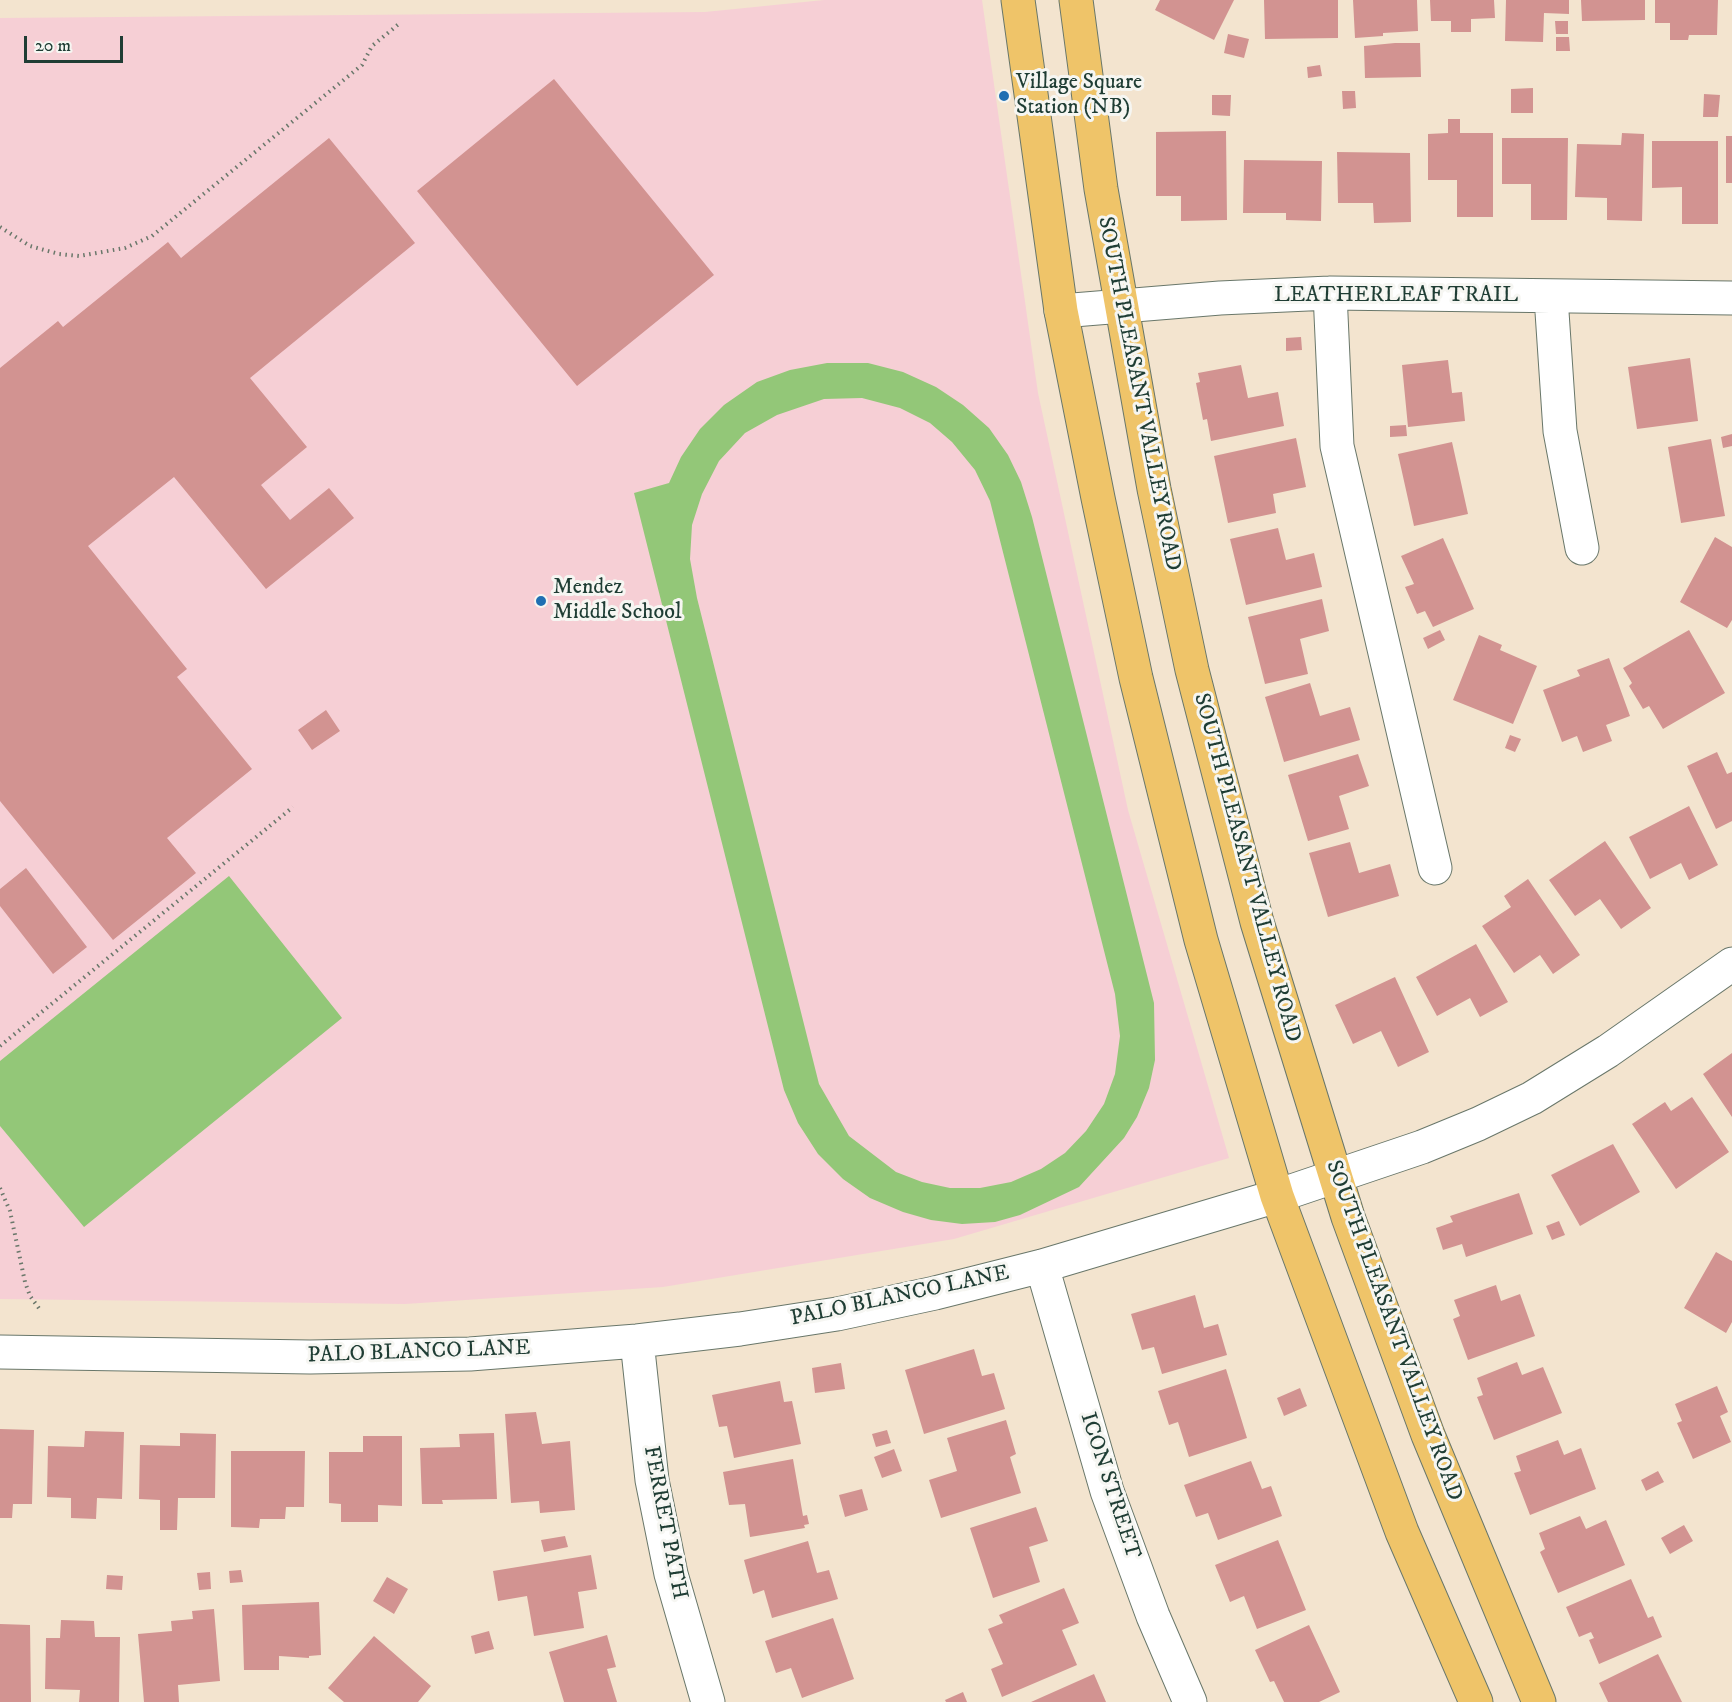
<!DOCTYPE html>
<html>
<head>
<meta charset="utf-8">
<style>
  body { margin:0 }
  #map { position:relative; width:1732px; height:1702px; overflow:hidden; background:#f3e4cf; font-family:"IM FELL DW Pica",serif }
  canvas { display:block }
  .scale { position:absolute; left:24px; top:36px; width:99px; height:27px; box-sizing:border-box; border:3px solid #1f3d34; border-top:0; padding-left:8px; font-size:18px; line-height:21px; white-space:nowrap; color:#1f3d34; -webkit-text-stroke:4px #f6f6f2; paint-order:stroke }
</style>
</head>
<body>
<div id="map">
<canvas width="1732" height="1702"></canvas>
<div class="scale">20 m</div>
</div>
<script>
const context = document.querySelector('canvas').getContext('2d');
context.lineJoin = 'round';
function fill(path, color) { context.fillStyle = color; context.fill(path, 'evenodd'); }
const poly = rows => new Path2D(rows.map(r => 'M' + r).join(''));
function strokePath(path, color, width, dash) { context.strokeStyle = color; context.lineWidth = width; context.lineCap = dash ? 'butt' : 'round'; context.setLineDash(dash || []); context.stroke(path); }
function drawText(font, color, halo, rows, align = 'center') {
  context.font = font + ' "IM FELL DW Pica",serif'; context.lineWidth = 6; context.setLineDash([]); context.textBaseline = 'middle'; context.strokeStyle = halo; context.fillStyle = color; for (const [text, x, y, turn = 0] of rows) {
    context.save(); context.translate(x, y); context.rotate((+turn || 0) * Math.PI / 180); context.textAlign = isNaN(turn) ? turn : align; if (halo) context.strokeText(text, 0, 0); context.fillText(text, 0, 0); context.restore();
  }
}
const built = poly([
  [824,0,982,0,1038,393,1128,810,1229,1158,954,1239,663,1287,405,1304,0,1299,0,18,705,12]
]);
const green = poly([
  [827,363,868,363,903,372,936,387,963,405,989,428,1008,455,1021,482,1032,517,1154,1003,1155,1060,1149,1088,1137,1117,1124,1138,1079,1187,1020,1215,995,1222,962,1224,931,1220,903,1212,870,1198,843,1179,818,1154,798,1123,784,1090,634,493,669,483,681,457,700,429,724,405,757,382,790,370],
  [862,398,900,408,930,423,952,442,975,470,990,501,1115,994,1120,1036,1115,1074,1104,1104,1086,1131,1065,1153,1041,1169,1011,1182,980,1188,950,1188,922,1182,896,1172,849,1136,819,1084,697,598,690,559,692,525,702,494,719,461,745,433,777,415,824,399],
  [229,876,342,1018,84,1227,0,1126,0,1061]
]);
const building = poly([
  [1160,0,1234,0,1214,40,1155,10],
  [1264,0,1338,0,1338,38,1265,39],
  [1353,0,1417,0,1418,31,1383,33,1383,36,1355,38],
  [1430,0,1494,0,1495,18,1471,19,1471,32,1451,32,1451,21,1431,21],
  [1506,0,1569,0,1569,14,1544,13,1543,42,1505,41],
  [1581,0,1645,0,1645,20,1582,21],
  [1655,0,1718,0,1717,35,1689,35,1688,40,1670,40,1670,23,1655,23],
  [1555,21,1568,21,1568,34,1556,34],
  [1228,34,1249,39,1244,58,1224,53],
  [1556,37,1569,37,1570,51,1556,51],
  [1395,43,1420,43,1421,77,1365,78,1364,46],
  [1320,65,1322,76,1308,78,1307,67],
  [554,79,714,275,577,386,417,191],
  [1533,88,1533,113,1511,113,1511,89],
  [1342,91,1355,91,1356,108,1343,109],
  [1704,94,1720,95,1718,117,1703,117],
  [1212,95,1231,95,1230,116,1212,115],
  [1448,119,1460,119,1460,133,1493,133,1493,217,1457,217,1457,180,1428,180,1428,134,1448,133],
  [1226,131,1227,220,1181,221,1181,196,1156,196,1156,132],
  [1622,133,1644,134,1642,221,1607,220,1607,198,1575,197,1577,144,1621,145],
  [1726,136,1732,136,1732,183,1726,183],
  [329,138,415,243,250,378,307,447,261,485,290,520,329,488,354,518,266,589,174,477,88,546,187,669,177,677,252,769,167,838,196,873,113,940,0,801,0,368,58,321,63,327,168,242,181,258],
  [1502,138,1568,138,1567,220,1531,220,1531,184,1502,184],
  [1652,141,1718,141,1718,224,1682,224,1682,187,1652,188],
  [1337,152,1410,153,1411,222,1374,223,1373,203,1338,203],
  [1244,160,1322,161,1321,221,1286,220,1286,213,1243,213],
  [1301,337,1302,350,1286,351,1286,338],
  [1690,358,1698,421,1637,429,1628,367],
  [1448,360,1452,393,1462,392,1465,421,1408,427,1402,365],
  [1241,365,1248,398,1278,392,1284,426,1211,441,1207,419,1203,420,1196,383,1200,382,1198,373],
  [1406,425,1407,436,1390,437,1390,426],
  [1732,434,1732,446,1723,448,1721,437],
  [1296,438,1306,487,1273,494,1276,513,1228,523,1214,456],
  [1711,439,1725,516,1681,523,1668,447],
  [1452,442,1468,514,1414,526,1398,454],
  [1278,528,1286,560,1314,553,1322,587,1246,605,1230,539],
  [1715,537,1732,547,1732,620,1727,628,1680,602],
  [1443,538,1474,609,1433,627,1425,611,1417,614,1405,587,1414,584,1401,556],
  [1322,599,1329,631,1300,639,1308,674,1265,684,1248,617],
  [1440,630,1445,640,1428,649,1423,638],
  [1689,630,1725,693,1663,729,1649,706,1643,709,1629,686,1632,683,1623,668],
  [1479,635,1502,645,1500,650,1537,666,1513,724,1453,700],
  [1609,658,1630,716,1606,725,1612,741,1583,752,1577,736,1562,742,1543,690,1580,676,1577,670],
  [1310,683,1320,716,1350,707,1360,740,1284,762,1265,697],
  [326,710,340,731,312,750,298,730],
  [1510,735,1521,739,1515,752,1505,748],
  [1717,752,1727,774,1732,772,1732,821,1716,829,1687,766],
  [1358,754,1369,786,1339,796,1349,829,1308,841,1288,775],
  [1689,806,1718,865,1689,880,1681,863,1650,879,1629,837],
  [1605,841,1651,908,1621,929,1600,899,1575,916,1549,880],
  [1350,842,1359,873,1390,864,1399,896,1328,917,1309,853],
  [26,868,87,947,53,974,0,906,0,889],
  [1528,879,1580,955,1553,974,1540,955,1514,973,1482,926,1511,907,1504,896],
  [1476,944,1508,1002,1480,1017,1470,998,1437,1016,1416,977],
  [1395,977,1429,1052,1398,1067,1381,1031,1353,1044,1335,1005],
  [1732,1053,1732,1117,1703,1074],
  [1692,1097,1729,1152,1676,1189,1632,1124,1665,1102,1671,1111],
  [1613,1144,1640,1192,1580,1226,1551,1175],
  [1519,1193,1533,1234,1466,1257,1462,1244,1443,1250,1436,1228,1453,1222,1450,1216],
  [1559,1221,1565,1235,1552,1240,1546,1226],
  [1716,1252,1732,1261,1732,1322,1726,1333,1684,1308],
  [1496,1285,1501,1301,1520,1294,1535,1336,1468,1360,1453,1319,1460,1316,1454,1300],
  [1195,1295,1204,1328,1218,1324,1227,1355,1162,1374,1154,1347,1142,1350,1131,1314],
  [974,1349,982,1376,994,1373,1005,1409,924,1434,905,1370],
  [1517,1362,1522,1375,1543,1367,1562,1413,1494,1440,1477,1397,1483,1395,1477,1378],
  [841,1363,845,1389,815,1393,812,1368],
  [1226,1369,1247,1438,1189,1457,1178,1422,1169,1425,1158,1391],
  [780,1381,784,1402,792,1401,801,1444,734,1458,727,1426,719,1427,712,1395],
  [1717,1386,1728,1412,1720,1416,1731,1442,1693,1459,1677,1423,1682,1421,1675,1404],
  [1300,1388,1307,1406,1284,1416,1277,1398],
  [536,1412,542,1444,570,1441,575,1510,540,1513,539,1501,511,1503,505,1414],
  [1006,1420,1016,1454,1010,1457,1021,1493,941,1518,929,1480,957,1471,947,1438],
  [0,1429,34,1430,32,1504,13,1504,12,1518,0,1518],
  [887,1430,891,1443,876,1447,872,1434],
  [85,1431,124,1432,122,1499,97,1498,96,1519,71,1518,71,1498,47,1497,48,1446,84,1447],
  [180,1433,216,1434,215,1498,178,1498,177,1530,160,1530,160,1500,139,1499,140,1445,180,1446],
  [494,1433,497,1499,442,1500,443,1504,422,1504,420,1448,460,1447,459,1434],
  [363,1436,402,1436,402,1506,378,1505,378,1522,341,1522,341,1504,329,1503,329,1452,363,1452],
  [1558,1440,1564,1455,1581,1448,1596,1489,1530,1515,1514,1473,1521,1471,1516,1456],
  [894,1449,902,1471,882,1478,874,1457],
  [231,1451,305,1451,304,1507,286,1507,285,1519,260,1519,259,1528,231,1527],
  [793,1459,803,1516,807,1515,809,1524,804,1525,805,1528,750,1537,745,1504,729,1505,723,1472],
  [1251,1461,1262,1489,1271,1486,1282,1516,1218,1540,1208,1513,1196,1517,1184,1485],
  [1658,1471,1664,1482,1646,1491,1641,1480],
  [862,1489,868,1510,845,1517,839,1495],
  [1036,1507,1048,1541,1029,1547,1040,1582,993,1598,970,1528],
  [1580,1516,1586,1529,1606,1520,1625,1565,1558,1593,1540,1552,1545,1549,1539,1533],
  [1684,1525,1693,1541,1670,1554,1661,1538],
  [565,1536,568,1547,544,1552,541,1540],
  [1278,1540,1306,1610,1257,1629,1244,1596,1230,1602,1215,1565],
  [808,1541,817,1573,829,1570,838,1599,772,1618,764,1590,753,1594,744,1560],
  [591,1555,597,1589,578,1592,584,1628,534,1636,527,1596,498,1601,493,1571],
  [241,1570,243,1582,230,1583,229,1571],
  [210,1572,211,1589,199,1590,197,1573],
  [107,1575,123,1576,122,1590,106,1589],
  [387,1577,408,1589,394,1614,373,1601],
  [1631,1579,1648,1618,1653,1616,1662,1637,1599,1664,1589,1640,1594,1638,1591,1632,1579,1637,1566,1607],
  [1064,1588,1079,1623,1062,1630,1077,1665,1002,1697,991,1669,1003,1664,988,1629,1003,1623,999,1615],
  [319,1602,321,1655,309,1656,309,1658,279,1656,279,1670,244,1670,242,1605],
  [214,1609,220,1681,178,1685,179,1702,144,1702,138,1634,172,1631,171,1621,193,1619,192,1611],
  [833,1618,854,1679,802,1698,791,1668,776,1673,765,1641],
  [61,1620,94,1621,95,1637,120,1637,119,1702,79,1702,80,1690,45,1689,46,1638,60,1638],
  [0,1624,30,1625,31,1702,0,1702],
  [1309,1625,1340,1692,1319,1702,1284,1702,1274,1681,1270,1682,1255,1650],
  [489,1631,494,1649,475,1654,471,1636],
  [607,1635,616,1667,607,1669,617,1702,564,1702,549,1652],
  [374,1636,431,1686,418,1702,344,1702,328,1688],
  [1658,1654,1682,1702,1608,1702,1599,1683],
  [1094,1674,1106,1702,1031,1702],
  [963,1692,967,1702,946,1702,945,1700]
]);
const path = poly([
  [0,227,30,246,59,254,79,256,125,248,152,236,362,65,372,46,400,23],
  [0,1046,293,807],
  [0,1188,10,1211,25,1282,30,1296,41,1311]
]);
const minor = poly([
  [1330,293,1337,446,1435,868],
  [1551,297,1560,431,1582,548],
  [1061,311,1220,298,1330,293,1732,298],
  [1042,1266,1107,1491,1153,1616,1190,1702],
  [637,1341,652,1480,671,1574,708,1702],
  [0,1352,310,1357,470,1354,637,1341,740,1329,837,1314,935,1293,1042,1266,1277,1196,1422,1147,1478,1124,1532,1098,1608,1051,1732,964]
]);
const major = poly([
  [1018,0,1061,311,1098,498,1136,678,1201,940,1277,1196,1402,1532,1476,1702],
  [1076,0,1101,189,1154,489,1192,670,1257,922,1348,1217,1428,1435,1539,1702]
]);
const markers = [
  [1004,96,6,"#1f6fb2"],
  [541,601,6,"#1f6fb2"]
];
const poiNames = [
  ["Village Square",1016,83],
  ["Station (NB)",1016,108],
  ["Mendez",553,588],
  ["Middle School",553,613]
];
const streetNames = [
  ["LEATHERLEAF TRAIL",1396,296],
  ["SOUTH PLEASANT VALLEY ROAD",1138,394,79],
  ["SOUTH PLEASANT VALLEY ROAD",1246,868,75],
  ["PALO BLANCO LANE",900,1297,-12],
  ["SOUTH PLEASANT VALLEY ROAD",1393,1331,70],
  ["PALO BLANCO LANE",419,1353,-2],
  ["ICON STREET",1109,1486,72],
  ["FERRET PATH",664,1523,79]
];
fill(built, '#f6cfd5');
fill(green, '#93c778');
fill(building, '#d29391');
strokePath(minor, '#69776a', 35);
strokePath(major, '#69776a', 35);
strokePath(path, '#69776a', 4, [1.5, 4.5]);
strokePath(minor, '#fff', 33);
strokePath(major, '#efc469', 33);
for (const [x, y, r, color] of markers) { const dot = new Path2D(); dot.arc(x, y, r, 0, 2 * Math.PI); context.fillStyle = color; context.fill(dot); strokePath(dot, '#f6f6f2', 2); }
drawText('22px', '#1f3d34', '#f6f6f2', poiNames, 'left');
drawText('22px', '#1f3d34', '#f6f6f2', streetNames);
</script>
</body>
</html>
